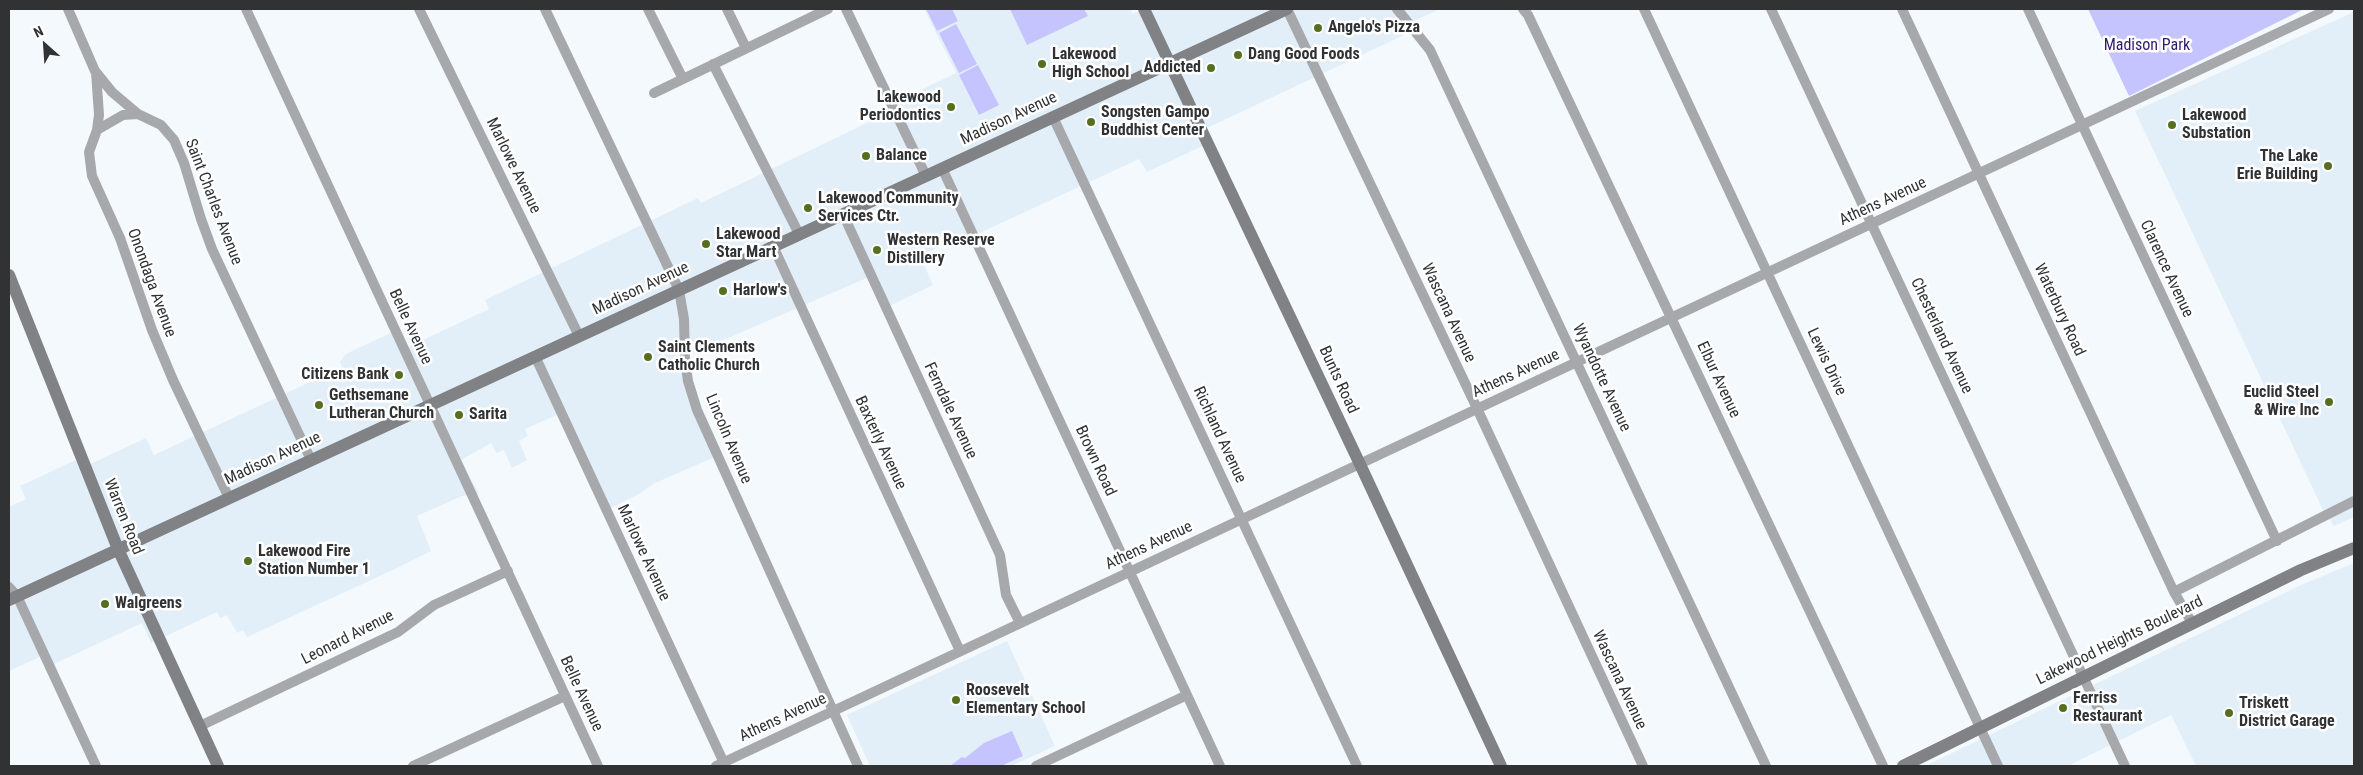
<!DOCTYPE html>
<html>
<head>
<meta charset="utf-8">
<style>
  body { margin:0 }
  #map { position:relative; width:2363px; height:775px; overflow:hidden; background:#f4f9fd; font-family:"Roboto Condensed",sans-serif }
  canvas { display:block }
  .frame { position:absolute; inset:0; border:10px solid #303234; pointer-events:none }
  .north { position:absolute; left:20px; top:20px; width:50px; height:50px; -webkit-text-stroke:4px #fff; paint-order:stroke; rotate:334deg; font-size:14px; font-weight:700; line-height:20px; text-align:center; color:#303234 }
  .north::after { content:''; display:block; margin:auto; width:18px; height:22px; background:#303234; clip-path:polygon(50% 0,100% 100%,50% 72%,0 100%) }
</style>
</head>
<body>
<div id="map">
<canvas width="2363" height="775"></canvas>
<div class="frame"></div>
<div class="north">N</div>
</div>
<script>
const context = document.querySelector('canvas').getContext('2d');
context.lineJoin = 'round';
function fill(path, color) { context.fillStyle = color; context.fill(path, 'evenodd'); }
const poly = rows => new Path2D(rows.map(r => 'M' + r).join(''));
function strokePath(path, color, width, dash) { context.strokeStyle = color; context.lineWidth = width; context.lineCap = dash ? 'butt' : 'round'; context.setLineDash(dash || []); context.stroke(path); }
function drawText(font, color, halo, rows, align = 'center') {
  context.font = font + ' "Roboto Condensed",sans-serif'; context.lineWidth = 5; context.setLineDash([]); context.textBaseline = 'middle'; context.strokeStyle = halo; context.fillStyle = color; for (const [text, x, y, turn = 0] of rows) {
    context.save(); context.translate(x, y); context.rotate((+turn || 0) * Math.PI / 180); context.textAlign = isNaN(turn) ? turn : align; if (halo) context.strokeText(text, 0, 0); context.fillText(text, 0, 0); context.restore();
  }
}
const built = poly([
  [924,9,1130,9,1133,14,1143,9,1440,9,1414,21,1419,28,1205,129,1211,142,1147,172,1139,159,982,232,975,235,973,231,920,256,933,285,883,309,869,277,689,355,692,382,717,456,655,483,639,494,602,512,557,415,525,429,528,436,519,441,527,460,512,468,504,450,496,453,491,443,461,460,479,494,462,496,417,516,431,551,395,569,247,637,243,630,237,633,227,615,220,618,217,612,151,643,142,623,52,665,46,654,9,671,9,507,26,499,20,486,80,458,84,467,146,438,154,455,342,367,340,362,346,354,399,329,408,347,489,309,485,300,698,198,701,203,898,108,896,102,956,73],
  [2354,12,2354,517,2334,526,2322,508,2135,111],
  [2354,563,2354,766,2196,766,2171,715,2068,766,1925,766,2301,585],
  [1007,641,1055,746,1011,766,870,766,847,715]
]);
const green = poly([
  [926,9,952,9,958,21,937,31],
  [1010,9,1084,9,1088,16,1027,45],
  [2088,9,2304,9,2129,96],
  [956,24,977,64,959,73,939,33],
  [978,65,999,105,979,115,959,75],
  [1012,731,1023,756,1001,766,950,766,962,757,965,758,984,743]
]);
const street = poly([
  [68,9,95,71,112,92,138,114,161,125,174,140,184,163,201,219,212,249,311,460],
  [246,9,598,766],
  [419,9,579,336],
  [545,9,679,290,684,319,685,360,688,381,697,410,858,766],
  [648,9,683,79],
  [727,9,746,48],
  [846,9,926,176],
  [1287,9,1475,404,1643,766],
  [1397,9,1430,50,1766,766],
  [1523,9,1528,15,1883,766],
  [1644,9,1998,766],
  [1771,9,2125,766],
  [1902,9,2174,592,2192,623],
  [2028,9,2277,541],
  [713,64,799,234],
  [96,72,99,115,97,130,89,152,92,176,120,238,152,330,173,380,229,498],
  [654,93,828,9],
  [1053,117,1357,766],
  [97,130,123,115,138,114],
  [942,168,1220,766],
  [843,214,1000,555,1006,595,1020,623],
  [773,246,960,651],
  [535,356,724,763],
  [9,587,17,596,96,766],
  [2174,592,2354,501],
  [200,726,398,632,434,605,508,571],
  [413,766,565,696],
  [716,766,2329,9],
  [1036,766,1187,695]
]);
const secondary = poly([
  [1144,9,1358,460,1501,766],
  [9,275,118,549,218,766],
  [9,600,1287,9],
  [1903,766,2301,570,2354,548]
]);
const markers = [
  [1318,28,5,"#566e1f"],
  [1238,55,5,"#566e1f"],
  [1042,64,5,"#566e1f"],
  [1211,68,5,"#566e1f"],
  [951,107,5,"#566e1f"],
  [1091,122,5,"#566e1f"],
  [2172,125,5,"#566e1f"],
  [866,156,5,"#566e1f"],
  [2328,166,5,"#566e1f"],
  [808,208,5,"#566e1f"],
  [706,244,5,"#566e1f"],
  [877,250,5,"#566e1f"],
  [723,291,5,"#566e1f"],
  [648,357,5,"#566e1f"],
  [399,375,5,"#566e1f"],
  [2329,402,5,"#566e1f"],
  [319,405,5,"#566e1f"],
  [459,415,5,"#566e1f"],
  [248,561,5,"#566e1f"],
  [105,604,5,"#566e1f"],
  [956,700,5,"#566e1f"],
  [2063,708,5,"#566e1f"],
  [2229,713,5,"#566e1f"]
];
const poiNames = [
  ["Angelo's Pizza",1328,28],
  ["Lakewood",1052,55],
  ["High School",1052,73],
  ["Dang Good Foods",1248,55],
  ["Addicted",1201,68,"right"],
  ["Lakewood",941,98,"right"],
  ["Periodontics",941,116,"right"],
  ["Songsten Gampo",1101,113],
  ["Buddhist Center",1101,131],
  ["Lakewood",2182,116],
  ["Substation",2182,134],
  ["Balance",876,156],
  ["The Lake",2318,157,"right"],
  ["Erie Building",2318,175,"right"],
  ["Lakewood Community",818,199],
  ["Services Ctr.",818,217],
  ["Lakewood",716,235],
  ["Star Mart",716,253],
  ["Western Reserve",887,241],
  ["Distillery",887,259],
  ["Harlow's",733,291],
  ["Saint Clements",658,348],
  ["Catholic Church",658,366],
  ["Citizens Bank",389,375,"right"],
  ["Euclid Steel",2319,393,"right"],
  ["& Wire Inc",2319,411,"right"],
  ["Gethsemane",329,396],
  ["Lutheran Church",329,414],
  ["Sarita",469,415],
  ["Lakewood Fire",258,552],
  ["Station Number 1",258,570],
  ["Walgreens",115,604],
  ["Roosevelt",966,691],
  ["Elementary School",966,709],
  ["Ferriss",2073,699],
  ["Restaurant",2073,717],
  ["Triskett",2239,704],
  ["District Garage",2239,722]
];
const parkNames = [
  ["Madison Park",2147,46]
];
const streetNames = [
  ["Madison Avenue",1009,119,-25],
  ["Marlowe Avenue",513,166,64],
  ["Saint Charles Avenue",213,202,69],
  ["Athens Avenue",1883,202,-25],
  ["Clarence Avenue",2166,269,65],
  ["Onondaga Avenue",151,283,70],
  ["Madison Avenue",641,289,-25],
  ["Waterbury Road",2059,310,65],
  ["Wascana Avenue",1448,313,65],
  ["Belle Avenue",410,327,65],
  ["Chesterland Avenue",1941,336,65],
  ["Lewis Drive",1826,362,65],
  ["Athens Avenue",1516,374,-25],
  ["Wyandotte Avenue",1601,378,65],
  ["Bunts Road",1338,380,65],
  ["Elbur Avenue",1718,380,65],
  ["Ferndale Avenue",950,411,65],
  ["Richland Avenue",1219,435,65],
  ["Lincoln Avenue",728,439,67],
  ["Baxterly Avenue",880,443,65],
  ["Madison Avenue",273,459,-25],
  ["Brown Road",1095,461,65],
  ["Warren Road",123,517,68],
  ["Athens Avenue",1149,546,-25],
  ["Marlowe Avenue",643,553,65],
  ["Leonard Avenue",348,638,-27],
  ["Lakewood Heights Boulevard",2120,641,-26],
  ["Wascana Avenue",1619,680,65],
  ["Belle Avenue",581,694,65],
  ["Athens Avenue",783,718,-25]
];
fill(built, '#e2eff8');
fill(green, '#c6c4fe');
strokePath(street, '#a7a8ab', 10);
strokePath(secondary, '#808285', 12);
for (const [x, y, r, color] of markers) { const dot = new Path2D(); dot.arc(x, y, r, 0, 2 * Math.PI); context.fillStyle = color; context.fill(dot); strokePath(dot, '#fff', 2); }
drawText('bold 16px', '#303234', '#fff', poiNames, 'left');
drawText('16px', '#2e1c6b', '#fff', parkNames);
drawText('16px', '#303234', '#fff', streetNames);
</script>
</body>
</html>
